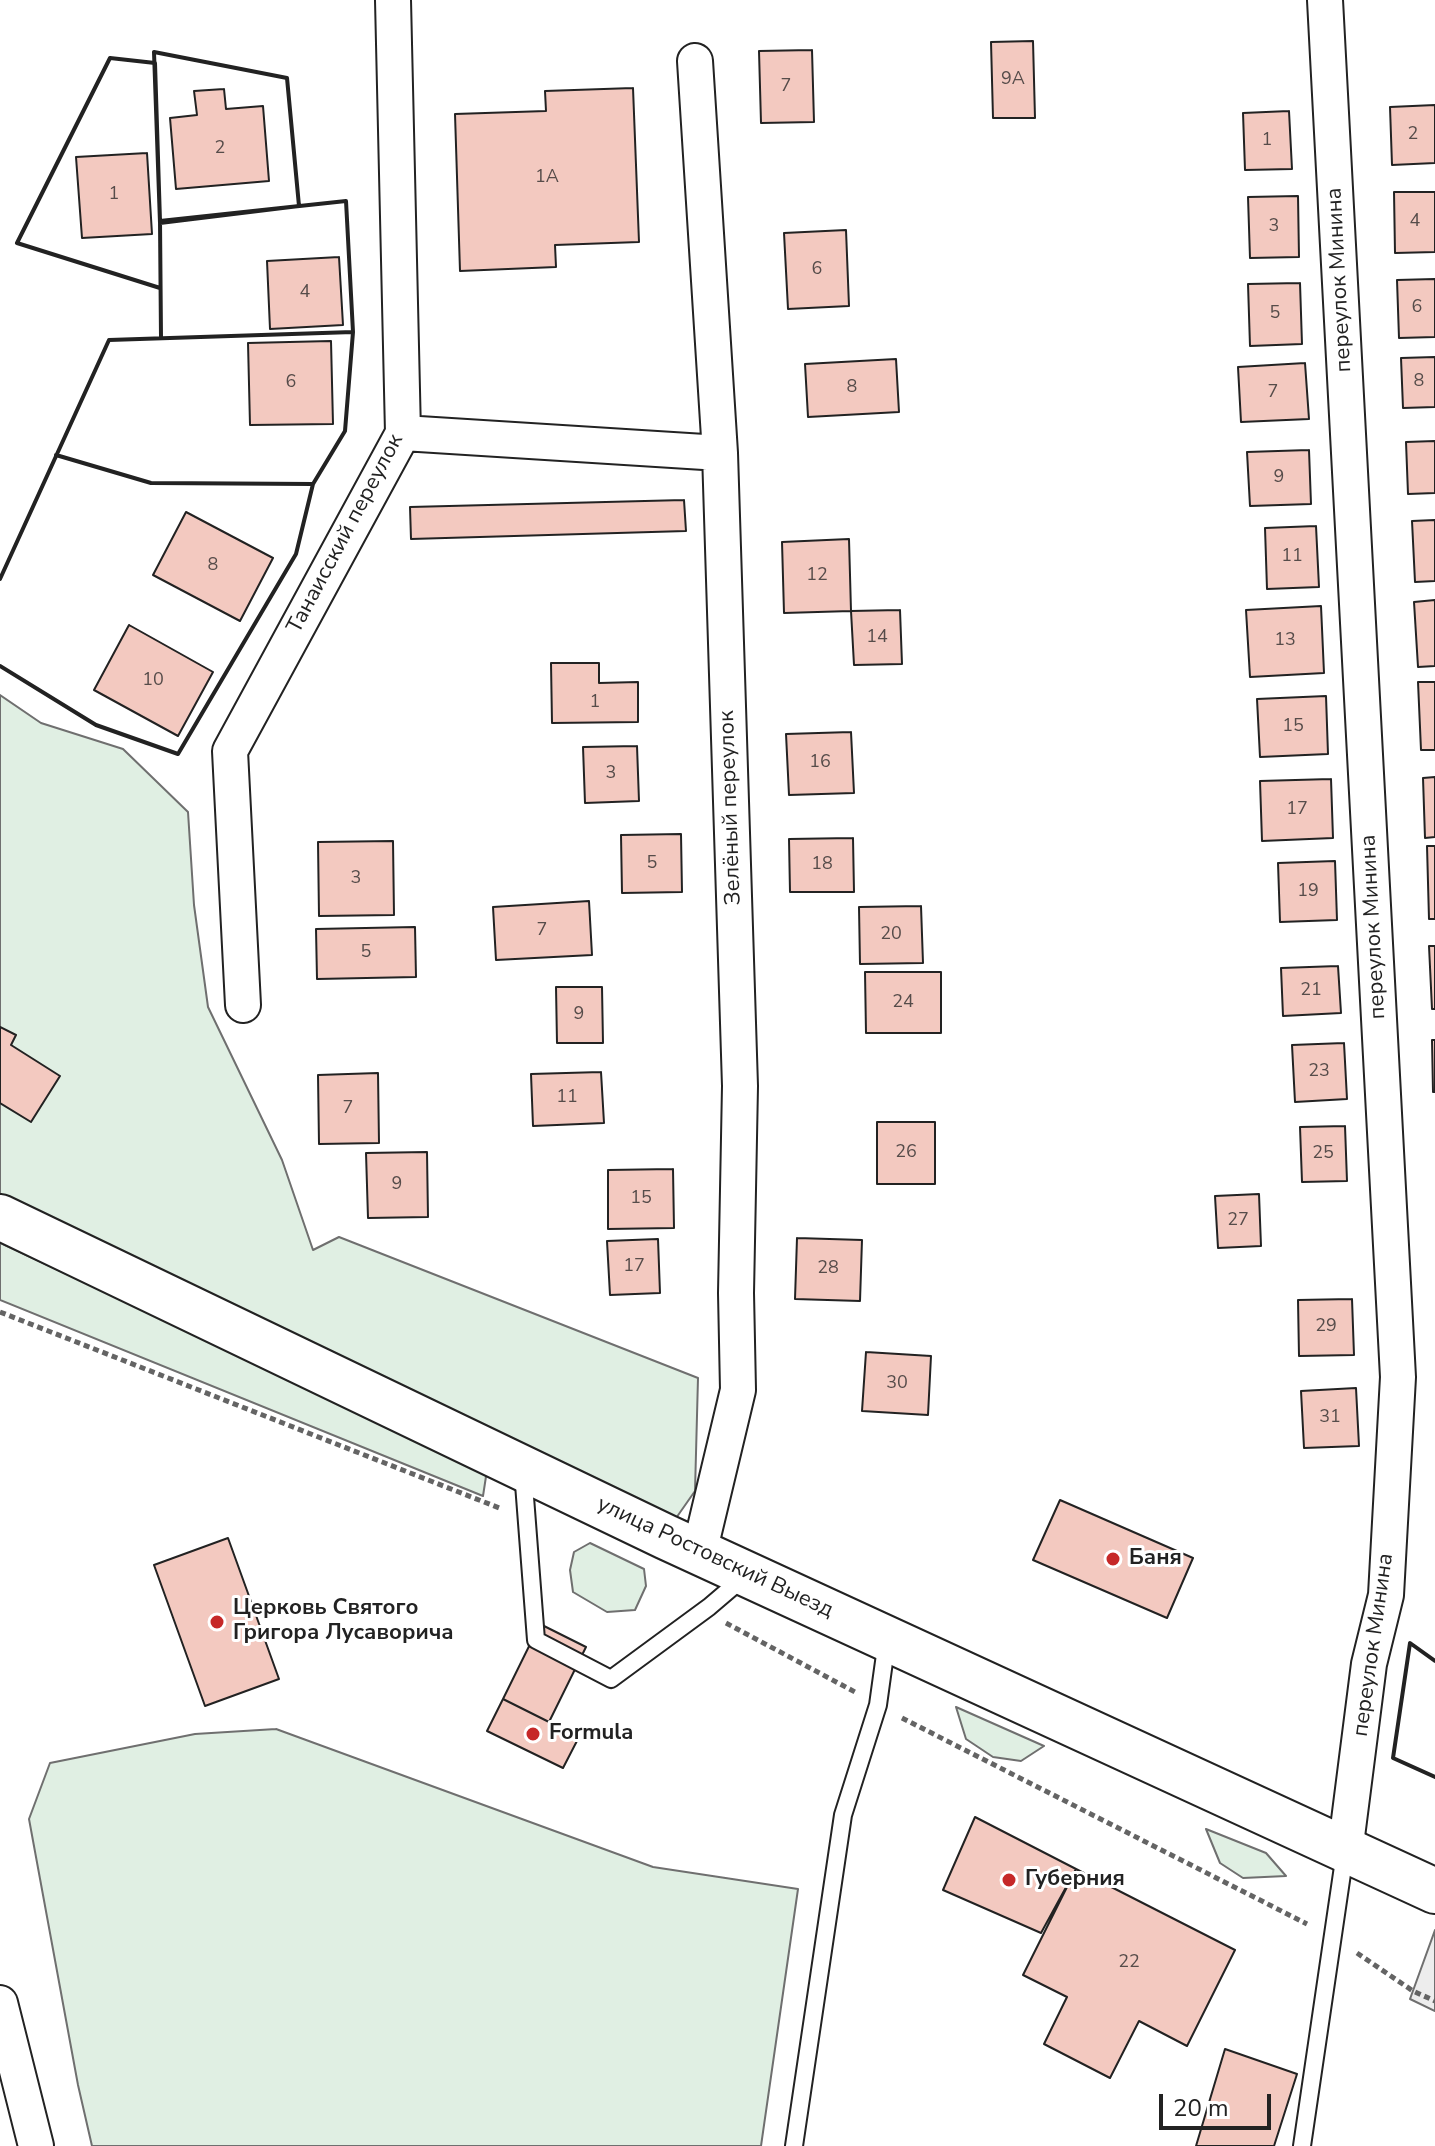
<!DOCTYPE html>
<html>
<head>
<meta charset="utf-8">
<style>
  body { margin:0 }
  #map { position:relative; width:1435px; height:2146px; overflow:hidden; background:#fff; font-family:"Nunito Sans",sans-serif }
  canvas { display:block }
  .scale { position:absolute; left:1159px; top:2094px; width:112px; height:36px; box-sizing:border-box; border:4px solid #222; border-top:0; padding-left:10px; font-size:24px; line-height:28px; white-space:nowrap; color:#222; -webkit-text-stroke:6px #fff; paint-order:stroke }
</style>
</head>
<body>
<div id="map">
<canvas width="1435" height="2146"></canvas>
<div class="scale">20 m</div>
</div>
<script>
const context = document.querySelector('canvas').getContext('2d');
context.lineJoin = 'round';
function fill(path, color) { context.fillStyle = color; context.fill(path, 'evenodd'); }
const poly = rows => new Path2D(rows.map(r => 'M' + r).join(''));
function strokePath(path, color, width, dash) { context.strokeStyle = color; context.lineWidth = width; context.lineCap = dash ? 'butt' : 'round'; context.setLineDash(dash || []); context.stroke(path); }
function drawText(font, color, halo, rows, align = 'center') {
  context.font = font + ' "Nunito Sans",sans-serif'; context.lineWidth = 6; context.setLineDash([]); context.textBaseline = 'middle'; context.strokeStyle = halo; context.fillStyle = color; for (const [text, x, y, turn = 0] of rows) {
    context.save(); context.translate(x, y); context.rotate((+turn || 0) * Math.PI / 180); context.textAlign = isNaN(turn) ? turn : align; if (halo) context.strokeText(text, 0, 0); context.fillText(text, 0, 0); context.restore();
  }
}
const green = poly([
  [0,695,41,723,123,749,188,812,194,905,208,1007,282,1160,313,1250,339,1237,698,1378,695,1491,674,1521,0,1200,0,695],
  [0,1243,487,1470,483,1496,0,1300,0,1243],
  [590,1543,644,1569,646,1586,635,1610,607,1612,573,1592,570,1570,574,1552,590,1543],
  [956,1707,1044,1746,1021,1761,993,1757,966,1739,956,1707],
  [276,1729,653,1867,798,1889,761,2146,92,2146,78,2085,29,1819,50,1763,195,1734,276,1729],
  [1206,1829,1266,1853,1286,1876,1243,1878,1220,1863,1206,1829]
]);
const parking = poly([
  [1435,1930,1435,2011,1410,1999,1435,1930]
]);
const building = poly([
  [1033,41,1035,118,993,118,991,42,1033,41],
  [812,50,814,122,761,123,759,51,812,50],
  [633,88,639,242,555,245,556,267,460,271,455,114,546,111,545,91,633,88],
  [224,89,226,109,263,106,269,181,176,189,170,118,197,115,194,91,224,89],
  [1435,105,1435,163,1392,165,1390,107,1435,105],
  [1289,111,1292,169,1245,170,1243,113,1289,111],
  [147,153,152,234,82,238,76,157,147,153],
  [1394,192,1435,192,1435,252,1395,253,1394,192],
  [1298,196,1299,257,1250,258,1248,197,1298,196],
  [846,230,849,306,788,309,784,233,846,230],
  [339,257,343,325,270,329,267,261,339,257],
  [1435,279,1435,337,1399,338,1397,280,1435,279],
  [1300,283,1302,344,1250,346,1248,284,1300,283],
  [331,341,333,424,250,425,248,343,331,341],
  [1435,357,1435,407,1403,408,1401,358,1435,357],
  [896,359,899,412,808,417,805,364,896,359],
  [1305,363,1309,419,1241,422,1238,367,1305,363],
  [1435,441,1435,493,1408,494,1406,442,1435,441],
  [1309,450,1311,504,1250,506,1247,452,1309,450],
  [684,500,686,531,411,539,410,507,684,500],
  [186,512,273,558,240,621,153,575,186,512],
  [1435,520,1435,581,1415,582,1412,521,1435,520],
  [1316,526,1319,587,1267,589,1265,528,1316,526],
  [849,539,851,611,784,613,782,542,849,539],
  [1435,600,1435,666,1418,667,1414,602,1435,600],
  [1321,606,1324,673,1250,677,1246,610,1321,606],
  [900,610,902,664,854,665,851,611,900,610],
  [129,625,213,672,178,736,94,690,129,625],
  [551,663,599,663,599,683,638,682,638,722,552,723,551,663],
  [1418,682,1435,682,1435,750,1421,750,1418,682],
  [1326,696,1328,754,1260,757,1257,699,1326,696],
  [851,732,854,793,789,795,786,734,851,732],
  [637,746,639,801,585,803,583,747,637,746],
  [1435,777,1435,837,1425,838,1423,778,1435,777],
  [1331,779,1333,838,1262,841,1260,781,1331,779],
  [681,834,682,892,622,893,621,835,681,834],
  [853,838,854,892,790,892,789,839,853,838],
  [393,841,394,915,319,916,318,842,393,841],
  [1427,846,1435,846,1435,919,1429,919,1427,846],
  [1335,861,1337,920,1280,922,1278,863,1335,861],
  [589,901,592,955,496,960,493,907,589,901],
  [921,906,923,963,860,964,859,907,921,906],
  [415,927,416,977,317,979,316,929,415,927],
  [1429,946,1435,946,1435,1009,1432,1009,1429,946],
  [1338,966,1341,1013,1283,1016,1281,968,1338,966],
  [865,972,941,972,941,1033,866,1033,865,972],
  [556,987,602,987,603,1043,557,1043,556,987],
  [0,1027,16,1035,11,1045,60,1076,31,1122,0,1103,0,1027],
  [1432,1040,1435,1040,1435,1092,1433,1092,1432,1040],
  [1344,1043,1347,1099,1295,1102,1292,1045,1344,1043],
  [601,1072,604,1123,533,1126,531,1074,601,1072],
  [378,1073,379,1143,319,1144,318,1075,378,1073],
  [877,1122,935,1122,935,1184,877,1184,877,1122],
  [1345,1126,1347,1181,1302,1182,1300,1127,1345,1126],
  [427,1152,428,1217,368,1218,366,1153,427,1152],
  [673,1169,674,1228,608,1229,608,1170,673,1169],
  [1259,1194,1261,1246,1218,1248,1215,1196,1259,1194],
  [797,1238,862,1240,860,1301,795,1299,797,1238],
  [658,1239,660,1293,610,1295,607,1241,658,1239],
  [1352,1299,1354,1355,1299,1356,1298,1300,1352,1299],
  [866,1352,931,1356,928,1415,862,1411,866,1352],
  [1356,1388,1359,1446,1304,1448,1301,1391,1356,1388],
  [1060,1500,1193,1558,1167,1618,1033,1560,1060,1500],
  [228,1538,279,1679,205,1706,154,1565,228,1538],
  [540,1624,586,1647,549,1722,503,1699,540,1624],
  [503,1699,579,1737,563,1768,487,1731,503,1699],
  [975,1817,1076,1869,1041,1933,943,1890,975,1817],
  [1076,1869,1235,1950,1187,2046,1139,2021,1110,2078,1044,2044,1067,1997,1023,1975,1076,1869],
  [1225,2049,1297,2074,1274,2146,1196,2146,1225,2049]
]);
const path = poly([
  [0,1312,502,1509],
  [726,1623,855,1692],
  [902,1718,1307,1924],
  [1357,1953,1413,1991,1435,2001]
]);
const lane = poly([
  [523,1471,536,1640,611,1679,709,1607,743,1578],
  [794,2146,843,1815,878,1705,887,1640],
  [1302,2146,1345,1853]
]);
const street = poly([
  [1325,0,1398,1377,1386,1595,1369,1664,1345,1852],
  [695,61,720,453,740,1086,736,1293,738,1390,699,1553],
  [403,433,720,453],
  [243,1005,230,751,403,433,393,0],
  [0,2003,36,2146]
]);
const secondary = poly([
  [0,1217,666,1537,1435,1891]
]);
const wall = poly([
  [154,52,287,78,299,206,160,223,154,52],
  [160,221,161,338],
  [56,455,151,483,313,484,345,431,353,332,346,201,160,221,155,63,110,58,17,243,160,288],
  [0,579,109,340,353,332],
  [0,666,96,725,178,754,296,554,313,484],
  [1435,1661,1410,1643,1393,1758,1435,1777]
]);
const markers = [
  [1113,1559,8,"#c62828"],
  [217,1622,8,"#c62828"],
  [533,1734,8,"#c62828"],
  [1009,1880,8,"#c62828"]
];
const numberNames = [
  ["9А",1013,80],
  ["7",786,87],
  ["2",1413,135],
  ["1",1267,141],
  ["2",220,149],
  ["1А",547,178],
  ["1",114,195],
  ["4",1415,222],
  ["3",1274,227],
  ["6",817,270],
  ["4",305,293],
  ["6",1417,308],
  ["5",1275,314],
  ["8",1419,382],
  ["6",291,383],
  ["8",852,388],
  ["7",1273,393],
  ["9",1279,478],
  ["11",1292,557],
  ["8",213,566],
  ["12",817,576],
  ["14",877,638],
  ["13",1285,641],
  ["10",153,681],
  ["1",595,703],
  ["15",1293,727],
  ["16",820,763],
  ["3",611,774],
  ["17",1297,810],
  ["5",652,864],
  ["18",822,865],
  ["3",356,879],
  ["19",1308,892],
  ["7",542,931],
  ["20",891,935],
  ["5",366,953],
  ["21",1311,991],
  ["24",903,1003],
  ["9",579,1015],
  ["23",1319,1072],
  ["11",567,1098],
  ["7",348,1109],
  ["26",906,1153],
  ["25",1323,1154],
  ["9",397,1185],
  ["15",641,1199],
  ["27",1238,1221],
  ["17",634,1267],
  ["28",828,1269],
  ["29",1326,1327],
  ["30",897,1384],
  ["31",1330,1418],
  ["22",1129,1963]
];
const streetNames = [
  ["переулок Минина",1340,280,-93],
  ["Танаисский переулок",346,534,-62],
  ["Зелёный переулок",731,808,-92],
  ["переулок Минина",1374,927,-93],
  ["улица Ростовский Выезд",715,1558,25],
  ["переулок Минина",1374,1645,-82]
];
const poiNames = [
  ["Баня",1129,1559],
  ["Церковь Святого",233,1609],
  ["Григора Лусаворича",233,1634],
  ["Formula",549,1734],
  ["Губерния",1025,1880]
];
fill(green, '#e0efe3');
strokePath(green, '#6f6f6f', 2);
fill(parking, '#ededed');
strokePath(parking, '#6f6f6f', 2);
fill(building, '#f3c9c0');
strokePath(building, '#222', 2);
strokePath(lane, '#222', 20);
strokePath(street, '#222', 38);
strokePath(secondary, '#222', 48);
strokePath(path, '#646464', 5, [6, 4]);
strokePath(lane, '#fff', 16);
strokePath(street, '#fff', 34);
strokePath(secondary, '#fff', 44);
strokePath(wall, '#222', 4);
for (const [x, y, r, color] of markers) { const dot = new Path2D(); dot.arc(x, y, r, 0, 2 * Math.PI); context.fillStyle = color; context.fill(dot); strokePath(dot, '#fff', 3); }
drawText('18px', '#564c4a', null, numberNames);
drawText('22px', '#222', '#fff', streetNames);
drawText('bold 22px', '#222', '#fff', poiNames, 'left');
</script>
</body>
</html>
